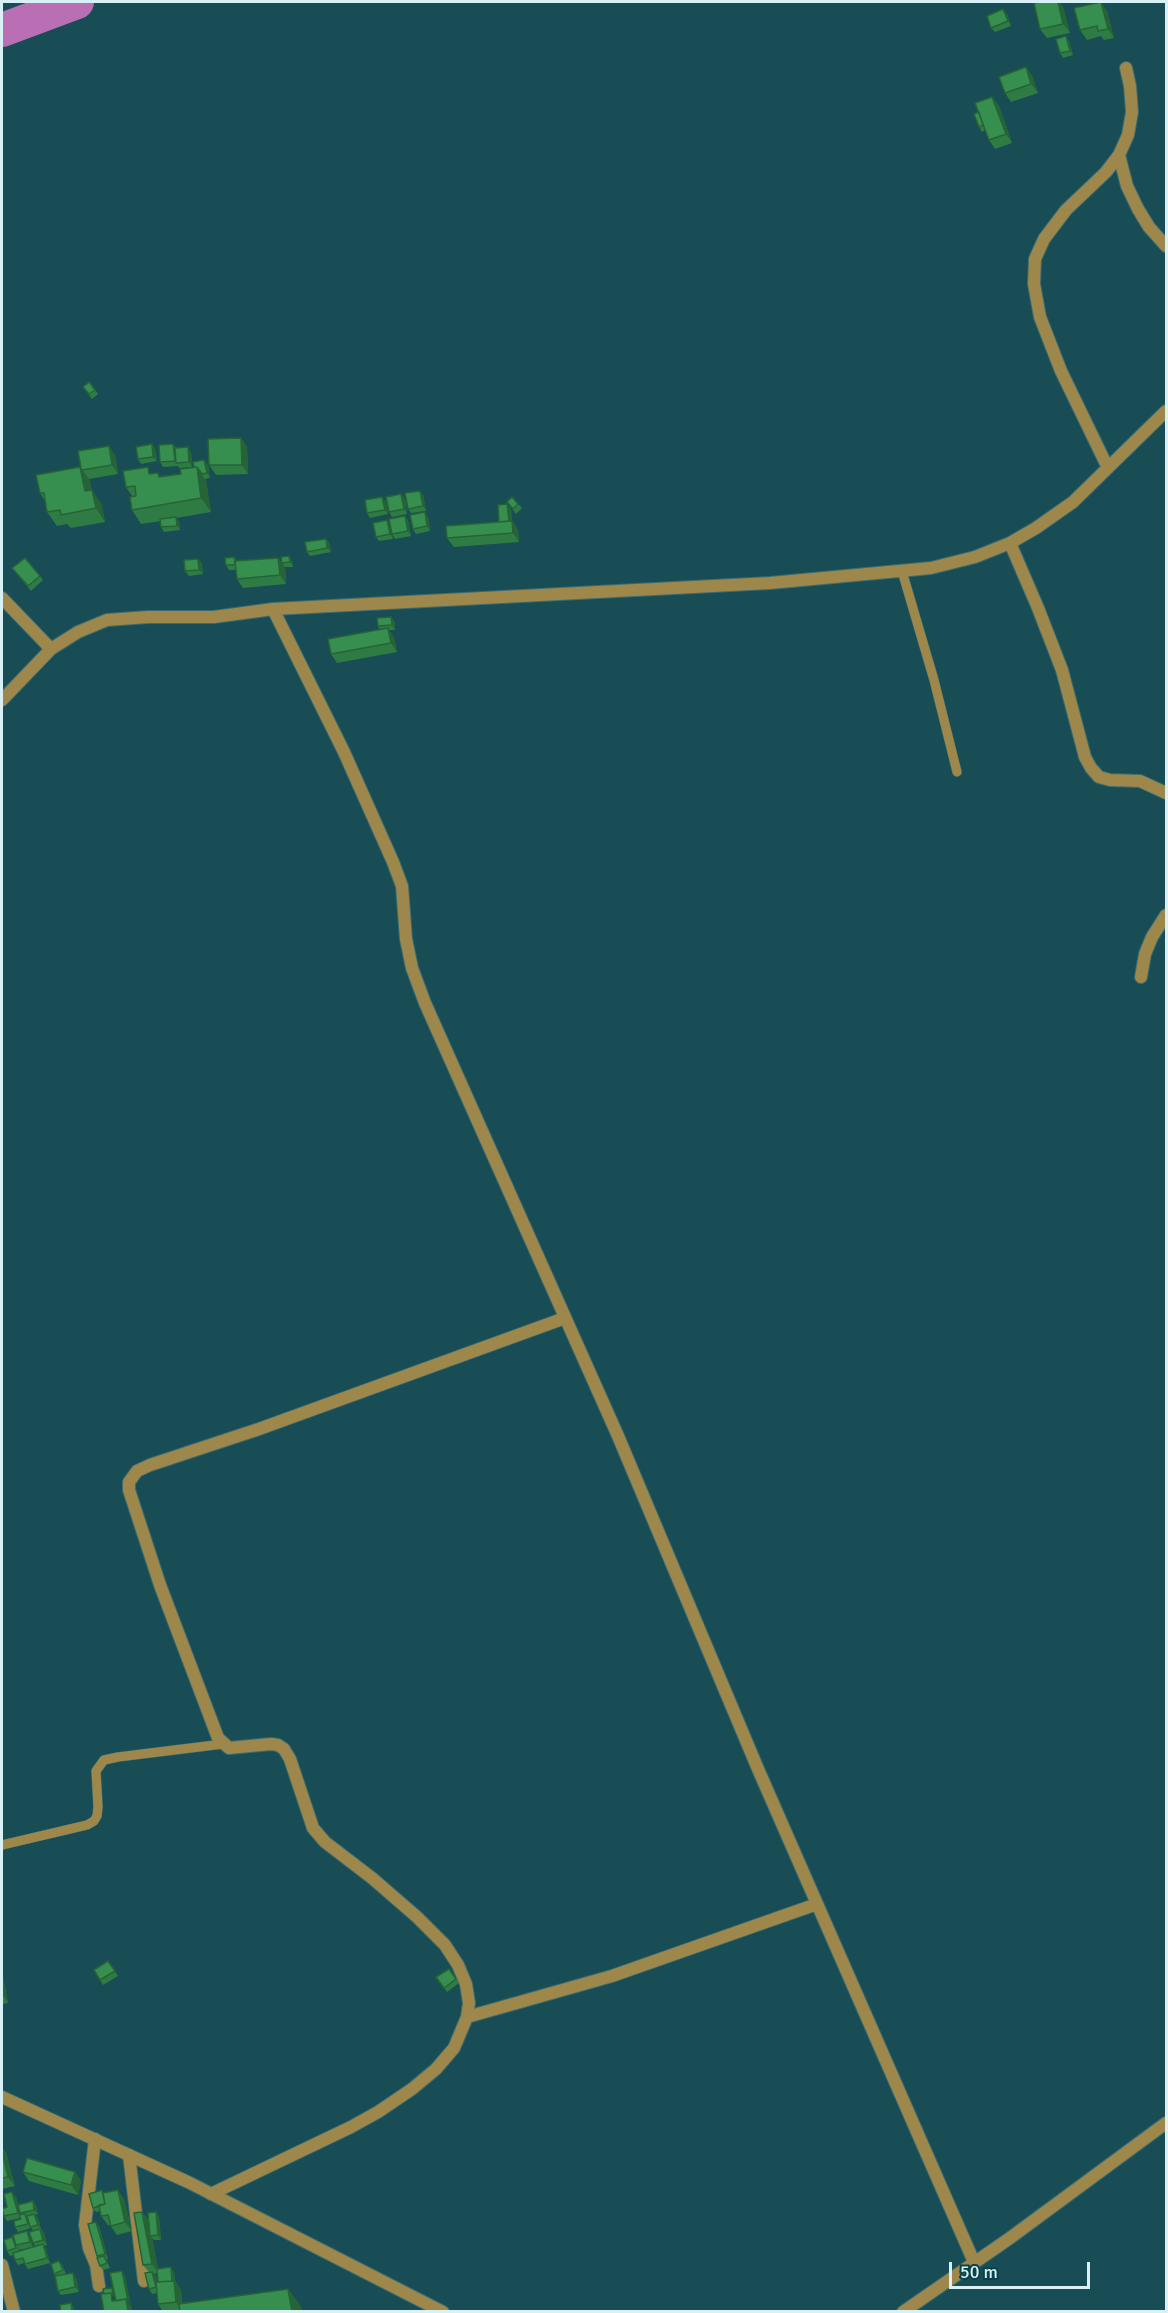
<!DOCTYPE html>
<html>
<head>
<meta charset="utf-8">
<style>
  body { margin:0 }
  #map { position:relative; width:1168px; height:2313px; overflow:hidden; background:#184d55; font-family:Signika,sans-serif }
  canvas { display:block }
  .frame { position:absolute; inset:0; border:3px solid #d7f1f6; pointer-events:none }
  .scale { position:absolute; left:949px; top:2262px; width:141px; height:27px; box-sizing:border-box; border:3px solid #d7f1f6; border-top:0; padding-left:8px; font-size:18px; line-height:21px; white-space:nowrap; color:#d7f1f6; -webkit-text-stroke:4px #09424a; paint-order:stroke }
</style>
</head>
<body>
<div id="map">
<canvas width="1168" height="2313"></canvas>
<div class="frame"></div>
<div class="scale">50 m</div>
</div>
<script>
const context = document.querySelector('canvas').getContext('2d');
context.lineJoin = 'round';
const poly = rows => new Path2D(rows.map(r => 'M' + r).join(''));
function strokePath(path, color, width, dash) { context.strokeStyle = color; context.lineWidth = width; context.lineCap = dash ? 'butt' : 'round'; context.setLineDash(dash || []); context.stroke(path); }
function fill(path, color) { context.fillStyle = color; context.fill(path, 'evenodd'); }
const river = poly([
  [2,30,77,2]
]);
const service = poly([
  [902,571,934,680,957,772],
  [2,1845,87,1825,94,1821,97,1816,98,1807,96,1771,104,1760,118,1757,223,1744]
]);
const minor = poly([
  [1119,155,1127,186,1138,209,1149,227,1166,246],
  [1108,468,1061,371,1040,317,1034,284,1035,259,1044,239,1066,210,1106,172,1119,155,1128,135,1132,112,1130,86,1126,68],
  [1010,543,1038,608,1062,670,1085,757,1091,768,1099,777,1110,780,1140,781,1166,793],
  [2,598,51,649],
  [273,609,344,752,393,862,402,886,406,939,412,968,425,1003,618,1436,758,1769,974,2262],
  [2,700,51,649,78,632,107,620,148,617,214,617,273,609,770,583,931,568,975,557,1010,543,1036,528,1073,502,1166,411],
  [1141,977,1145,954,1152,937,1166,915],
  [467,2017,612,1976,817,1904],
  [95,2139,85,2225,89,2248,96,2265,99,2286],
  [129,2155,144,2281],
  [211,2194,351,2127,378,2112,412,2089,436,2069,454,2048,467,2017,469,2003,466,1984,458,1965,445,1945,417,1917,372,1878,325,1842,313,1828,290,1759,284,1749,278,1745,271,1744,229,1748,218,1738,160,1585,129,1490,129,1482,137,1471,150,1465,259,1429,565,1318],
  [2,2265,14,2312],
  [903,2312,1010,2238,1166,2123]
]);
const tertiary = poly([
  [2,2097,190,2183,443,2312]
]);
const wall = poly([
  [1063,7,1070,33,1047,38,1040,29],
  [1003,9,1007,14,1011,26,995,32,991,28],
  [1107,11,1114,38,1104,40,1101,36,1087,40,1080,30],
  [1069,41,1073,55,1063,58,1060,53],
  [1026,67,1032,76,1038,93,1011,102,1005,93],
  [992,97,999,106,1012,143,995,149,989,140,985,130,982,132,979,127,979,112],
  [89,382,98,394,92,399,83,387],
  [241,438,247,447,248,474,216,475,209,465],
  [152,444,155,449,157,461,141,464,138,459],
  [173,444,176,448,191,452,192,467,179,468,178,466,163,467,160,462],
  [115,455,118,474,89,479,91,490,101,503,105,522,71,528,67,524,57,526,47,512,45,501,40,493,80,467],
  [208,465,210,478,205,479,206,481,211,512,176,518,179,522,180,530,164,532,161,527,161,521,141,524,132,510,132,496,126,487,153,474,160,476,181,474],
  [401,494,405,499,407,514,392,517,389,512],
  [423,495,426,511,411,513,408,509],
  [386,502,388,514,370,518,367,513],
  [507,502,518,504,522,508,516,514],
  [511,509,512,521,518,530,519,542,454,547,447,538,499,522],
  [405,516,408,521,411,536,395,539,392,534,393,539,379,541,376,537,390,524],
  [428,517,430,531,416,534,413,529],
  [326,539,329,543,331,552,310,556,307,552],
  [289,556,292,561,293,567,285,567,282,563],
  [234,557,237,561,278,558,285,567,286,584,243,588,237,579,236,570,229,570,226,565],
  [202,563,203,574,189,576,185,571],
  [12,568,40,576,43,580,31,591],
  [391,617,395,622,395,630,389,630,394,638,397,652,337,663,331,654,380,630,378,626],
  [108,1961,118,1976,103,1985,94,1970],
  [449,1969,459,1983,447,1992,436,1977],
  [2,1972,8,2003,2,2004],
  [2,2147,6,2153,15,2186,2,2189],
  [23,2172,75,2172,81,2181,78,2195,29,2181],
  [102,2190,104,2193,124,2199,132,2231,117,2235,110,2225,108,2225,101,2216,100,2211,96,2212,93,2208],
  [16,2197,19,2209,33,2201,36,2206,38,2214,35,2215,38,2218,41,2229,44,2233,47,2245,44,2246,46,2249,50,2263,28,2269,24,2263,18,2265,15,2260,13,2255,10,2256,7,2251,12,2237,15,2241,27,2231,30,2236,33,2247,19,2250,17,2246,19,2252,35,2246,33,2243,33,2231,31,2227,31,2228,18,2232,15,2227,21,2219,20,2218,7,2221,3,2214,2,2214,2,2204,3,2209,7,2207],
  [142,2212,149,2221,156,2212,159,2217,161,2240,154,2240,152,2238,158,2269,174,2272,175,2281,181,2290,182,2303,288,2289,301,2307,302,2312,163,2312,158,2304,157,2293,152,2294,149,2289,149,2272,143,2265],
  [158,2273,158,2282,157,2282,156,2276,154,2274],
  [99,2226,108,2259,106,2259,110,2268,103,2270,100,2266,97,2256],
  [59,2261,62,2265,66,2274,76,2278,79,2292,61,2295,58,2291,56,2276,54,2274]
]);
const shadedWall = poly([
  [1058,2,1060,2,1063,7,1070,33,1063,24],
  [1101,2,1107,11,1114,38,1108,29],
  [1003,9,1007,14,1011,26,1008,21],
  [1066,36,1069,41,1073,55,1070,51],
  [1026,67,1032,76,1038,93,1031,84],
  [992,97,999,106,1012,143,1006,134],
  [241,438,247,447,248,474,242,465],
  [152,444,155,449,157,461,153,457],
  [109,446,115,455,118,474,112,465],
  [188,447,191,452,192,467,189,462],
  [204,460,208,465,210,478,207,473],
  [80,467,90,480,94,504,85,491],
  [197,467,206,481,211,512,201,498],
  [92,490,101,503,105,522,96,508],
  [420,491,423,495,426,511,423,506],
  [401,494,405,499,407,514,404,509],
  [382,497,386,502,388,514,385,510],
  [507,504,511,509,512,521,518,530,519,542,513,533,509,523],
  [425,512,428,517,430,531,427,526],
  [405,516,408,521,411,536,408,531],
  [176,517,179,522,180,530,177,526],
  [387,520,390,525,393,539,390,534],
  [326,539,329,543,331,552,327,548],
  [289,556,292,561,293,567,290,562],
  [278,558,285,567,286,584,280,575],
  [198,559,202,563,203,574,199,570],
  [391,617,395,622,395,630,392,625],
  [388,628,394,638,397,652,391,643],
  [2,1972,8,2003,2,1994],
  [2,2147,6,2153,15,2186,8,2177,2,2152],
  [75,2172,81,2181,78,2195,71,2185],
  [118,2190,124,2199,132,2231,125,2222],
  [12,2192,16,2197,21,2218,18,2213],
  [33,2201,36,2206,38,2214,34,2210],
  [142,2212,149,2221,150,2236,152,2238,159,2273,152,2264],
  [156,2212,159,2217,161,2240,158,2235],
  [34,2214,38,2218,41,2229,38,2225],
  [96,2222,99,2226,108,2259,105,2254],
  [40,2229,44,2233,47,2245,43,2240],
  [27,2231,30,2236,33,2247,30,2242],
  [43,2244,46,2249,50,2263,47,2258],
  [171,2267,174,2272,175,2281,181,2290,182,2312,176,2302,172,2281],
  [122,2271,125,2276,131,2305,128,2301],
  [152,2272,156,2276,159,2292,156,2287],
  [73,2273,76,2278,79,2292,75,2287],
  [288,2289,301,2307,302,2312,292,2312],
  [126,2299,132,2308,133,2312,128,2312],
  [71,2303,74,2308,75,2312,72,2312]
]);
const building = poly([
  [1039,2,1058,2,1063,24,1040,29,1034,3,1039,2],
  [1101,2,1108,29,1098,31,1097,26,1080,30,1074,8,1101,2],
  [1003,9,1008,21,991,28,987,16,1003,9],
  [1066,36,1070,51,1060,53,1056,39,1066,36],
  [1026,67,1031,84,1005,93,999,77,1026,67],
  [992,97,1006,134,989,140,975,103,992,97],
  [979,112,983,125,979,127,974,114,979,112],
  [89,382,95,390,89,394,83,387,89,382],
  [241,438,242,465,209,465,208,439,241,438],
  [152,444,153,457,138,459,136,447,152,444],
  [173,444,175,461,160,462,159,445,173,444],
  [109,446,112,465,82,470,81,468,78,451,109,446],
  [188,447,189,462,176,463,175,448,188,447],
  [204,460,207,473,202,474,197,467,194,467,193,462,204,460],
  [80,467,85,491,92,490,96,508,61,515,60,510,47,512,44,493,40,493,36,475,80,467],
  [148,467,149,474,158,473,159,477,181,474,180,469,197,467,201,498,132,510,130,497,136,496,135,486,126,487,123,471,148,467],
  [420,491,423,506,408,509,405,493,420,491],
  [401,494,404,509,389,512,386,497,401,494],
  [382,497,385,510,367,513,365,500,382,497],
  [512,497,518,504,513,509,507,502,512,497],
  [507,504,509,521,499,522,498,505,507,504],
  [425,512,427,526,413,529,410,515,425,512],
  [405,516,408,531,392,534,389,519,405,516],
  [176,517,177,526,161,527,160,519,176,517],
  [387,520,390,534,376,537,373,523,387,520],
  [512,521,513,533,447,538,446,526,512,521],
  [326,539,327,548,307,552,305,542,326,539],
  [289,556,290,562,282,563,281,557,289,556],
  [234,557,235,565,226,565,225,558,234,557],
  [25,558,40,576,28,586,12,568,25,558],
  [278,558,280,575,237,579,235,561,278,558],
  [198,559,199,570,185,571,184,560,198,559],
  [391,617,392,625,378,626,377,618,391,617],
  [388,628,391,643,331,654,328,639,388,628],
  [108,1961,115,1971,100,1980,94,1970,108,1961],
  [449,1969,456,1979,444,1988,436,1977,449,1969],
  [2,2152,8,2177,2,2178,2,2152],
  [27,2158,75,2172,71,2185,23,2172,27,2158],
  [102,2190,105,2204,93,2208,89,2194,102,2190],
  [118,2190,125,2222,111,2226,108,2215,101,2216,99,2205,105,2204,103,2193,118,2190],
  [12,2192,18,2213,4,2216,2,2209,7,2207,4,2194,12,2192],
  [33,2201,34,2210,20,2213,18,2205,33,2201],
  [142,2212,152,2264,143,2265,134,2213,142,2212],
  [156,2212,158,2235,150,2236,148,2213,156,2212],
  [25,2214,28,2224,15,2227,14,2221,21,2219,19,2215,25,2214],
  [34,2214,38,2225,30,2227,27,2216,34,2214],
  [96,2222,105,2254,97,2256,88,2224,96,2222],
  [40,2229,43,2240,33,2243,29,2232,40,2229],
  [27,2231,30,2242,16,2245,13,2235,27,2231],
  [12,2237,16,2248,7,2251,4,2240,12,2237],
  [43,2244,47,2258,25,2264,23,2258,15,2260,13,2253,43,2244],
  [104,2256,107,2263,100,2266,97,2258,104,2256],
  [59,2261,63,2270,54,2274,51,2264,59,2261],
  [171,2267,172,2281,158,2282,157,2269,171,2267],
  [122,2271,128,2301,127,2301,126,2299,116,2301,110,2273,122,2271],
  [152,2272,156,2287,149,2289,145,2273,152,2272],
  [73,2273,75,2287,58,2291,55,2276,73,2273],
  [174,2281,176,2302,158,2304,156,2282,174,2281],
  [112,2288,113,2296,111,2293,104,2294,103,2289,112,2288],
  [288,2289,292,2312,180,2312,179,2304,288,2289],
  [111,2293,112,2301,126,2299,128,2312,104,2312,101,2294,111,2293],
  [71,2303,72,2312,61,2312,60,2305,71,2303]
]);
strokePath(river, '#b96fb4', 34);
strokePath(service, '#3a6b72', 10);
strokePath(minor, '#3a6b72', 14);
strokePath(tertiary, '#3a6b72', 14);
strokePath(service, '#9e874a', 9);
strokePath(minor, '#9e874a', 12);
strokePath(tertiary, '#9e874a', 12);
fill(wall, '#2f7b44');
fill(shadedWall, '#266437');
fill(building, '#378f4f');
strokePath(building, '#266437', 1.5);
</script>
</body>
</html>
